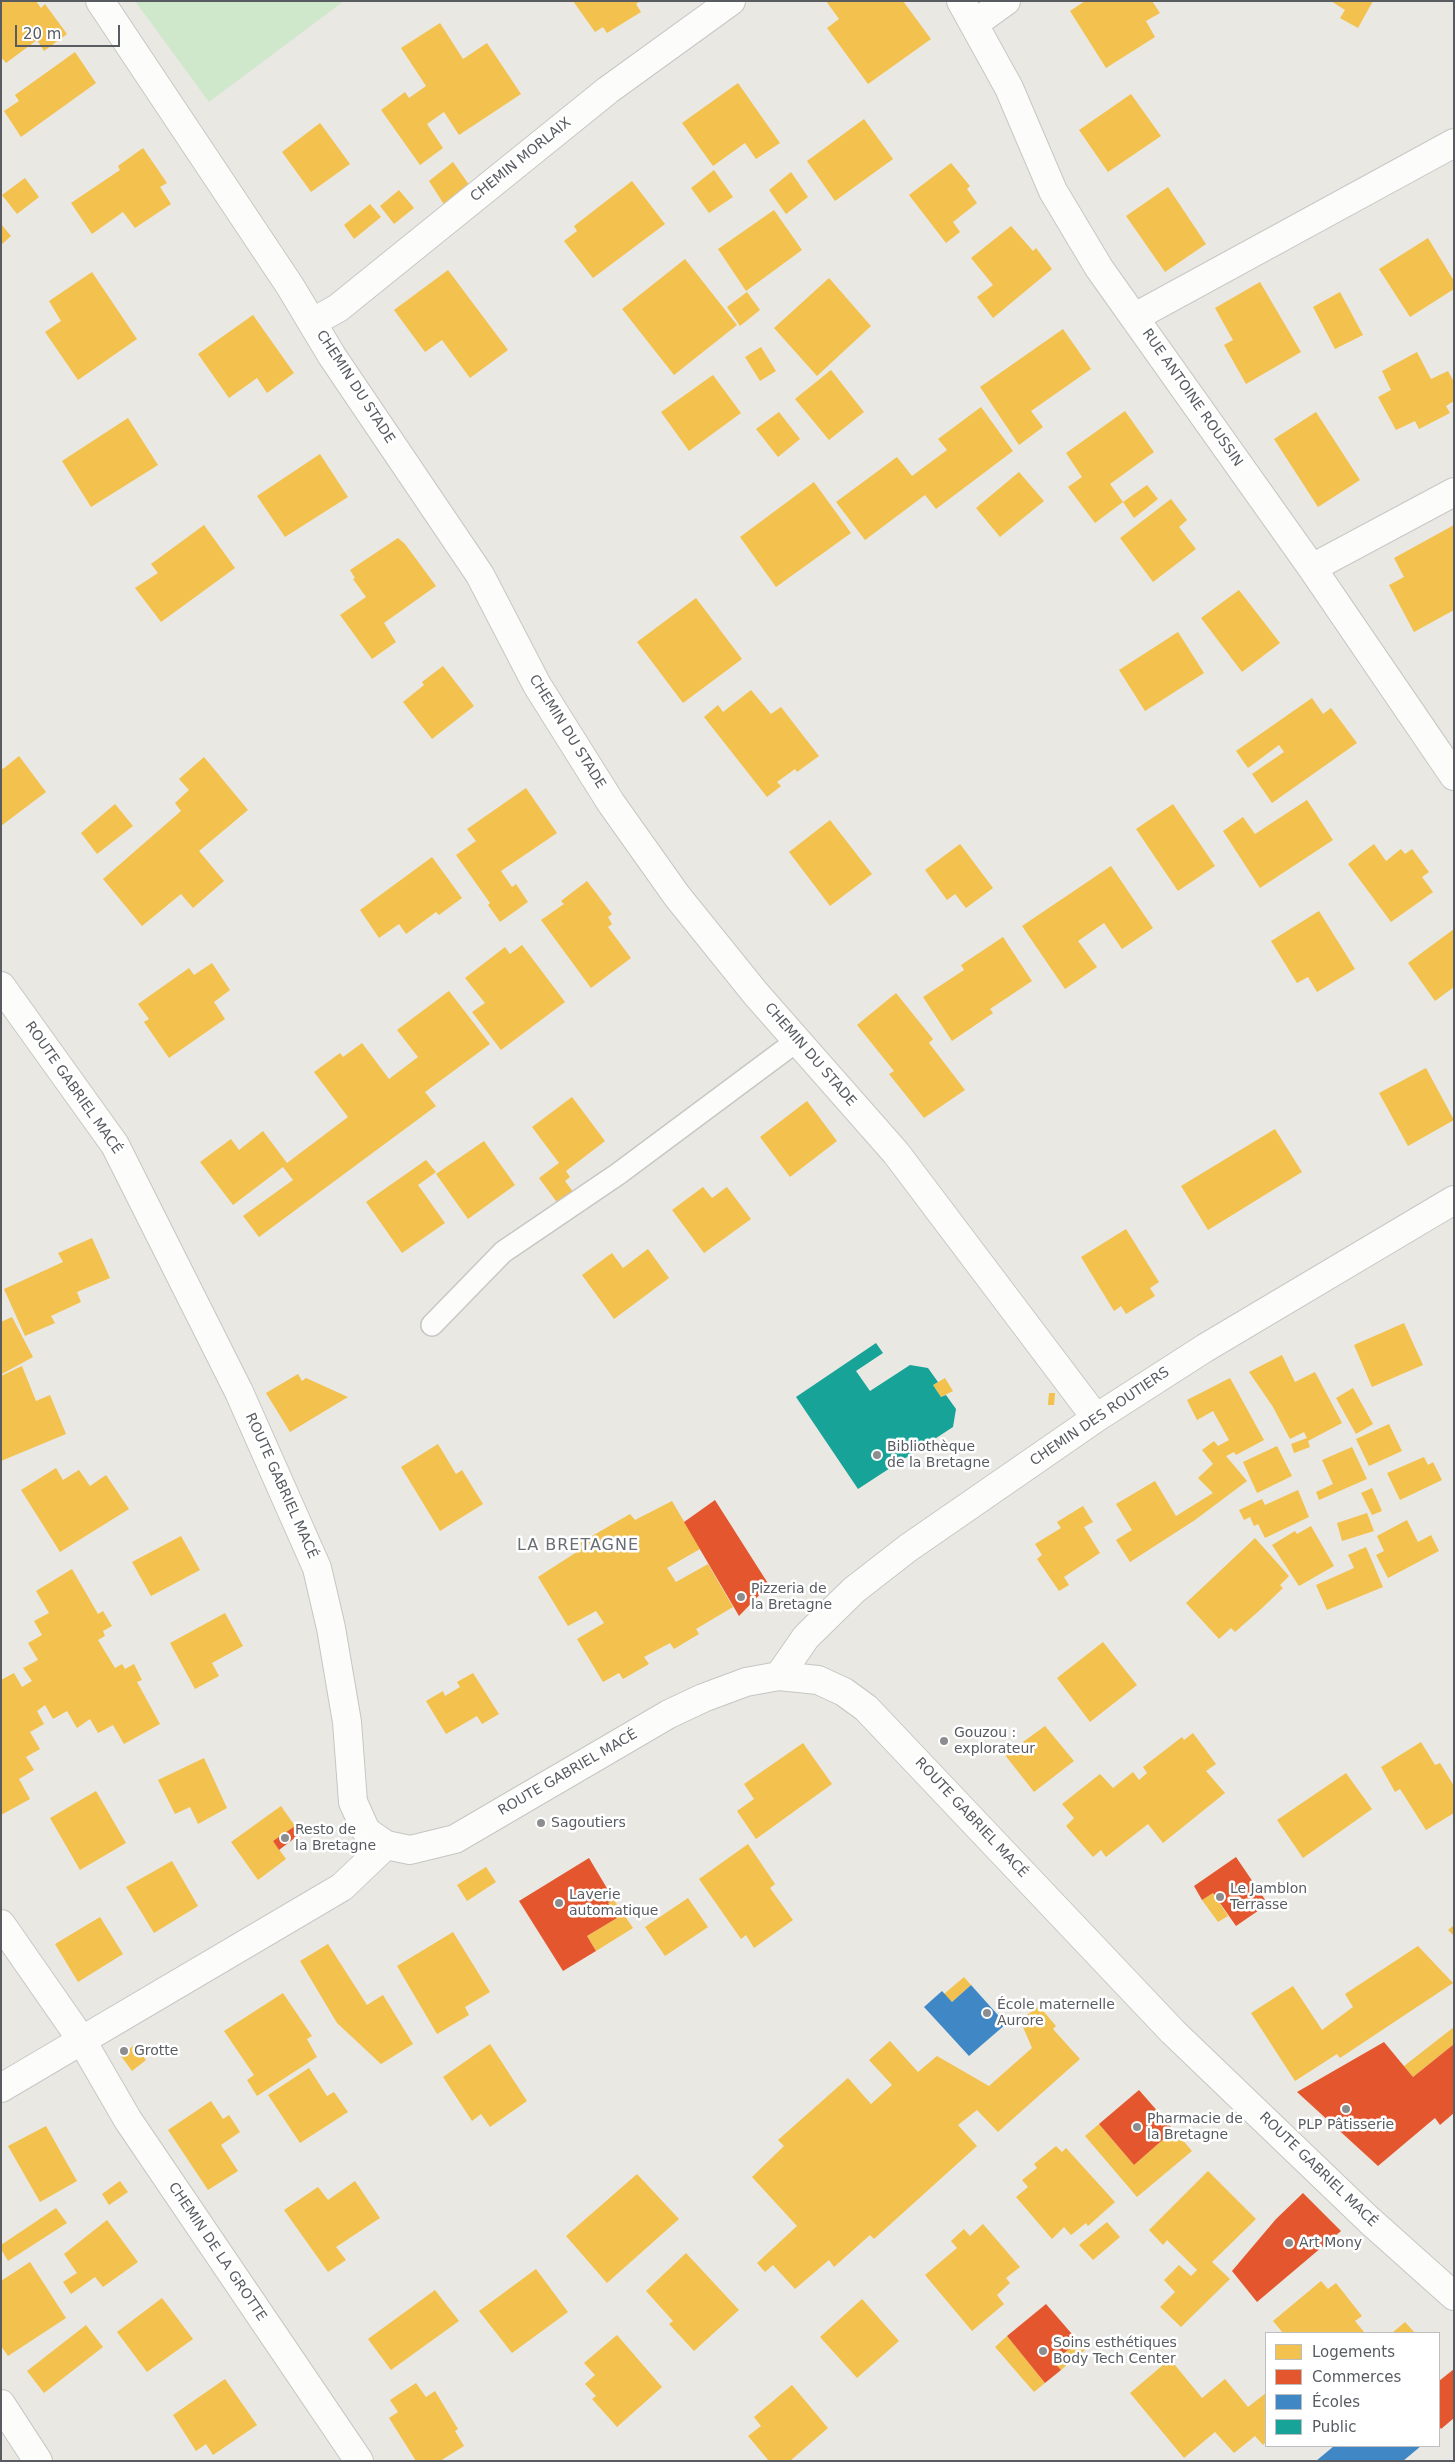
<!DOCTYPE html>
<html>
<head>
<meta charset="utf-8">
<style>
  body { margin:0 }
  #map { position:relative; width:1455px; height:2462px; overflow:hidden; background:#eae8e2; font-family:"DejaVu Sans",sans-serif }
  canvas { display:block }
  .frame { position:absolute; inset:0; border:2px solid #585c61; pointer-events:none }
  .legend { position:absolute; left:1265px; top:2332px; width:175px; height:115px; box-sizing:border-box; background:#fff; border:1px solid #bcbec0; margin:0; padding:6px 9px; list-style:none; font-size:15px; color:#585c61 }
  .legend li { display:flex; align-items:center; gap:10px; height:25px }
  .legend b { width:25px; border:1px solid #bcbec0 }
  .scale { position:absolute; left:15px; top:25px; width:105px; height:22px; box-sizing:border-box; border:2px solid #585c61; border-top:0; padding-left:6px; font-size:15px; line-height:18px; white-space:nowrap; color:#585c61; -webkit-text-stroke:4px #fff; paint-order:stroke }
</style>
</head>
<body>
<div id="map">
<canvas width="1455" height="2462"></canvas>
<div class="frame"></div>
<ul class="legend">
<li><b style="height:14px;background:#f2c14e"></b>Logements</li>
<li><b style="height:14px;background:#e4572e"></b>Commerces</li>
<li><b style="height:14px;background:#3f88c5"></b>Écoles</li>
<li><b style="height:14px;background:#17a398"></b>Public</li>
</ul>
<div class="scale">20 m</div>
</div>
<script>
const context = document.querySelector('canvas').getContext('2d');
context.lineJoin = 'round';
function fill(path, color) { context.fillStyle = color; context.fill(path, 'evenodd'); }
const poly = rows => new Path2D(rows.map(r => 'M' + r).join(''));
function strokePath(path, color, width, dash) { context.strokeStyle = color; context.lineWidth = width; context.lineCap = dash ? 'butt' : 'round'; context.setLineDash(dash || []); context.stroke(path); }
function drawText(font, color, halo, rows, align = 'center') {
  context.font = font + ' "DejaVu Sans",sans-serif'; context.lineWidth = 5; context.setLineDash([]); context.textBaseline = 'middle'; context.strokeStyle = halo; context.fillStyle = color; for (const [text, x, y, turn = 0] of rows) {
    context.save(); context.translate(x, y); context.rotate((+turn || 0) * Math.PI / 180); context.textAlign = isNaN(turn) ? turn : align; if (halo) context.strokeText(text, 0, 0); context.fillText(text, 0, 0); context.restore();
  }
}
const green = poly([
  [135,1,344,1,209,102]
]);
const homes = poly([
  [1,1,36,1,41,8,45,4,67,34,44,51,37,40,6,63,1,57],
  [573,1,640,1,636,4,641,12,607,33,603,27,595,32],
  [826,1,903,1,931,39,868,84,827,28,839,19],
  [1085,1,1152,1,1160,13,1146,21,1155,37,1106,68,1070,11],
  [1331,1,1373,1,1358,28,1340,18,1345,10],
  [440,23,463,59,487,43,521,94,459,135,444,112,427,124,443,148,420,165,381,110,405,92,409,98,426,86,401,48],
  [75,52,96,83,21,137,4,111,19,101,15,95],
  [738,83,780,143,756,159,745,143,713,166,682,123],
  [1131,94,1161,136,1108,172,1079,130],
  [864,119,893,159,835,201,807,161],
  [320,123,350,164,311,192,282,152],
  [143,148,167,183,160,187,171,204,135,228,123,212,92,234,71,203,120,170,118,166],
  [453,162,470,186,445,206,429,181],
  [951,163,970,186,967,189,977,203,953,222,960,232,946,243,909,195],
  [714,170,733,197,709,213,691,188],
  [791,172,808,197,786,214,769,190],
  [25,178,39,197,17,214,2,195],
  [632,181,665,224,593,278,564,241,577,231,574,226],
  [1168,187,1206,244,1165,272,1126,216],
  [399,190,414,208,394,224,380,206],
  [370,204,381,217,354,239,344,225],
  [774,210,802,250,746,291,718,249],
  [1,224,11,236,1,245],
  [1011,226,1033,251,1036,248,1052,269,993,318,977,297,993,285,971,258],
  [1428,238,1454,281,1454,289,1410,317,1379,269],
  [685,259,737,325,674,375,622,309],
  [448,270,508,350,470,378,442,340,425,352,394,310],
  [92,272,137,339,78,380,45,332,61,321,49,301],
  [829,278,871,326,817,376,774,328],
  [1260,282,1301,352,1246,384,1224,345,1233,340,1215,308],
  [747,292,760,310,740,326,727,307],
  [1340,292,1363,335,1335,349,1313,307],
  [253,315,294,373,267,393,257,378,229,398,198,354],
  [1063,329,1091,369,1031,411,1043,427,1019,445,980,387],
  [761,347,776,371,760,381,745,357],
  [1417,352,1431,379,1448,371,1454,382,1454,401,1446,406,1450,413,1419,429,1415,421,1396,430,1378,397,1391,390,1382,371],
  [831,370,864,412,829,440,795,399],
  [713,375,741,413,689,451,661,412],
  [981,407,1013,451,936,509,925,495,865,540,836,502,897,457,912,476,947,450,938,439],
  [1125,411,1154,452,1110,484,1123,502,1095,523,1068,487,1082,477,1066,453],
  [779,412,800,439,778,457,756,429],
  [1316,412,1360,480,1318,507,1274,439],
  [128,418,158,465,91,507,62,461],
  [320,454,348,497,285,537,257,496],
  [1019,472,1044,501,1000,537,976,508],
  [814,482,851,533,776,587,740,537],
  [1147,485,1158,499,1134,518,1123,502],
  [1171,499,1187,520,1179,527,1196,549,1153,582,1120,538],
  [204,525,235,568,161,622,135,588,158,573,151,564],
  [1454,525,1454,610,1414,632,1389,585,1404,577,1394,558],
  [398,538,405,544,436,586,384,623,396,642,372,659,340,615,366,597,353,579,355,578,350,570],
  [1239,590,1280,643,1242,672,1201,618],
  [696,598,742,659,683,703,637,642],
  [1178,632,1204,673,1145,711,1119,670],
  [443,666,474,706,432,739,403,702,424,685,422,682],
  [751,690,771,714,781,707,819,756,797,772,795,769,777,782,781,786,767,797,704,717,718,705,723,712],
  [1312,698,1323,714,1331,708,1357,743,1272,803,1252,774,1284,752,1279,745,1248,768,1236,751],
  [19,756,46,792,1,826,1,767,3,769],
  [204,757,248,810,199,851,224,881,193,908,181,894,142,926,103,879,181,811,175,803,189,790,179,779],
  [526,788,557,833,501,871,512,887,516,884,528,902,500,922,488,905,490,903,456,855,476,841,467,829],
  [1307,800,1333,840,1260,888,1223,831,1243,817,1255,834],
  [115,804,133,826,97,854,81,833],
  [1173,804,1215,866,1178,891,1136,829],
  [830,820,872,874,830,906,789,852],
  [960,844,993,888,966,908,955,894,947,900,925,870],
  [1374,844,1386,861,1401,849,1405,854,1412,849,1429,872,1422,877,1433,892,1391,922,1348,864],
  [432,857,462,898,439,915,436,912,406,934,399,924,379,938,360,910],
  [1111,866,1153,928,1122,949,1104,923,1078,941,1097,967,1065,989,1022,926],
  [587,881,612,914,608,917,612,924,608,927,631,958,591,988,541,920,564,904,561,901],
  [1319,911,1355,969,1317,992,1308,977,1297,983,1271,941],
  [1454,929,1454,987,1435,1001,1408,963],
  [1003,937,1032,981,990,1009,993,1013,952,1041,923,997,964,970,961,965],
  [522,945,565,1002,501,1050,472,1012,485,1003,465,978,505,947,510,954],
  [212,963,230,990,214,1002,225,1019,169,1058,144,1022,149,1019,138,1004,189,968,194,975],
  [449,991,490,1044,425,1092,436,1106,259,1237,243,1216,293,1180,283,1167,233,1205,200,1162,231,1139,239,1150,263,1131,287,1163,348,1117,314,1072,340,1053,343,1057,362,1043,389,1079,418,1057,397,1030],
  [896,993,933,1039,929,1043,965,1090,924,1118,889,1074,894,1071,857,1025],
  [1426,1068,1454,1120,1408,1146,1379,1093],
  [572,1097,605,1141,566,1171,570,1177,565,1181,577,1197,562,1209,539,1178,559,1163,532,1127],
  [807,1101,837,1141,790,1177,760,1137],
  [1275,1129,1302,1172,1208,1230,1181,1186],
  [484,1141,515,1185,468,1219,436,1174],
  [426,1160,436,1172,418,1185,445,1223,402,1253,366,1202],
  [703,1187,712,1198,727,1187,751,1219,704,1253,672,1210],
  [1126,1229,1159,1282,1150,1288,1155,1296,1126,1314,1121,1306,1114,1311,1081,1257],
  [92,1238,110,1278,77,1292,81,1302,51,1316,55,1323,25,1336,4,1289,63,1262,58,1253],
  [648,1249,669,1278,614,1319,582,1275,612,1253,623,1268],
  [12,1317,33,1357,2,1374,1,1322],
  [1404,1323,1423,1365,1372,1387,1354,1345],
  [1282,1355,1295,1382,1315,1372,1342,1423,1308,1441,1310,1447,1294,1453,1291,1444,1307,1438,1304,1432,1290,1439,1273,1407,1249,1372],
  [22,1366,36,1401,50,1395,66,1434,1,1461,1,1376],
  [298,1374,302,1381,306,1378,348,1397,290,1432,266,1393],
  [945,1378,953,1391,941,1397,933,1385],
  [1230,1378,1264,1440,1236,1455,1234,1452,1226,1456,1247,1481,1195,1520,1130,1562,1116,1540,1132,1530,1116,1504,1155,1481,1176,1516,1213,1493,1198,1478,1213,1464,1202,1450,1214,1441,1218,1446,1229,1440,1213,1411,1197,1420,1187,1400],
  [1353,1388,1373,1424,1356,1434,1336,1398],
  [1049,1393,1055,1393,1054,1405,1048,1405],
  [1389,1424,1402,1451,1369,1466,1356,1439],
  [438,1444,456,1474,462,1470,483,1504,440,1531,401,1467],
  [1277,1446,1292,1476,1257,1493,1243,1462],
  [1352,1447,1367,1479,1319,1500,1316,1492,1333,1484,1322,1460],
  [1424,1457,1428,1465,1433,1462,1442,1480,1400,1500,1387,1473],
  [56,1468,63,1480,79,1470,90,1486,106,1475,129,1509,60,1552,21,1490],
  [1372,1488,1382,1511,1372,1515,1361,1493],
  [1298,1490,1309,1517,1265,1538,1258,1524,1254,1526,1250,1517,1244,1520,1239,1510,1262,1499,1265,1505],
  [672,1501,700,1549,667,1568,676,1582,708,1564,733,1607,696,1629,699,1634,674,1649,670,1643,644,1657,649,1664,623,1679,619,1673,603,1682,577,1639,604,1623,596,1611,568,1626,538,1577,583,1548,580,1543,630,1514,635,1520],
  [1083,1506,1093,1522,1084,1527,1100,1553,1064,1577,1069,1585,1059,1591,1037,1559,1042,1555,1035,1544,1061,1528,1057,1522],
  [1367,1513,1374,1531,1342,1541,1337,1523],
  [1407,1520,1418,1542,1431,1535,1439,1551,1388,1578,1376,1555,1384,1551,1377,1536],
  [1311,1526,1334,1566,1299,1586,1272,1545,1295,1531,1297,1534],
  [181,1536,200,1570,151,1596,132,1562],
  [1255,1538,1289,1576,1280,1585,1283,1588,1260,1610,1235,1632,1231,1628,1219,1639,1186,1603],
  [1366,1547,1383,1587,1327,1610,1316,1585,1354,1568,1348,1555],
  [72,1569,98,1614,103,1611,112,1626,103,1631,105,1636,98,1640,115,1668,122,1664,125,1669,134,1664,142,1680,137,1682,160,1724,124,1744,113,1725,98,1733,90,1719,77,1728,67,1711,53,1719,45,1705,37,1711,44,1724,30,1732,40,1749,26,1757,34,1770,19,1779,30,1799,1,1815,1,1680,14,1673,22,1687,32,1681,23,1668,38,1660,28,1643,42,1635,34,1621,49,1613,36,1591],
  [225,1613,243,1646,212,1663,219,1676,195,1689,170,1643],
  [1103,1642,1137,1685,1090,1722,1057,1678],
  [473,1673,499,1714,482,1724,477,1716,446,1734,426,1701,443,1691,445,1696,460,1687,457,1682],
  [1045,1726,1074,1761,1034,1792,1005,1755],
  [1193,1733,1216,1764,1206,1771,1225,1793,1163,1843,1148,1824,1106,1857,1101,1850,1093,1857,1066,1826,1074,1818,1062,1804,1100,1774,1113,1788,1133,1772,1139,1780,1147,1773,1143,1767,1182,1737,1184,1740],
  [1421,1742,1435,1765,1440,1763,1454,1786,1454,1813,1426,1830,1400,1789,1395,1792,1381,1767],
  [803,1743,832,1784,756,1839,737,1811,754,1799,744,1784],
  [204,1758,227,1808,198,1824,190,1807,175,1814,158,1780],
  [1346,1773,1372,1809,1303,1858,1277,1820],
  [96,1791,126,1843,80,1870,50,1818],
  [281,1806,295,1826,273,1841,286,1859,258,1880,231,1842],
  [748,1844,775,1884,770,1888,793,1920,754,1948,746,1935,741,1939,699,1879],
  [172,1861,198,1906,154,1933,126,1887],
  [486,1867,496,1882,467,1901,457,1885],
  [1213,1893,1228,1916,1218,1922,1202,1900],
  [688,1898,708,1927,665,1956,645,1927],
  [614,1900,633,1928,596,1951,587,1936,617,1918,608,1903],
  [100,1917,123,1954,78,1982,55,1944],
  [1454,1925,1454,1936,1448,1930],
  [453,1932,490,1992,465,2007,469,2015,437,2034,397,1966],
  [328,1944,367,2005,383,1995,413,2044,381,2064,337,2023,300,1961],
  [1418,1946,1453,1983,1340,2058,1337,2054,1295,2081,1251,2013,1293,1986,1322,2030,1353,2007,1345,1994],
  [964,1977,971,1985,952,2002,944,1994],
  [283,1993,312,2036,307,2039,317,2057,257,2096,247,2080,254,2075,224,2031],
  [1039,2006,1056,2026,1053,2029,1080,2059,998,2132,977,2110,958,2125,977,2146,874,2239,870,2235,834,2267,829,2260,795,2289,773,2265,765,2272,757,2263,797,2226,752,2177,784,2146,778,2140,848,2078,871,2104,892,2085,869,2060,890,2041,918,2072,937,2056,989,2086,1032,2048,1020,2020],
  [1454,2027,1454,2044,1413,2077,1404,2066],
  [490,2044,527,2101,490,2127,481,2114,472,2121,443,2077],
  [134,2045,146,2060,132,2071,121,2056],
  [309,2068,327,2096,334,2092,348,2112,300,2143,268,2095],
  [211,2101,223,2119,229,2115,240,2132,221,2145,238,2171,208,2190,168,2130],
  [1099,2124,1134,2165,1174,2130,1192,2151,1137,2197,1085,2136],
  [46,2126,77,2181,40,2202,8,2146],
  [1056,2146,1062,2152,1066,2148,1115,2202,1088,2226,1086,2223,1071,2235,1064,2227,1052,2239,1016,2197,1028,2187,1022,2180,1037,2168,1034,2164],
  [1208,2171,1256,2219,1212,2262,1230,2279,1181,2327,1160,2307,1175,2292,1164,2280,1179,2265,1191,2276,1197,2270,1167,2240,1163,2245,1149,2230],
  [637,2174,679,2219,607,2283,566,2236],
  [120,2181,128,2192,109,2205,102,2194],
  [355,2181,380,2218,336,2247,346,2260,328,2272,284,2210,318,2187,328,2200],
  [56,2208,67,2223,8,2261,1,2249,1,2245],
  [107,2220,138,2262,103,2287,95,2277,71,2294,63,2282,77,2273,64,2254],
  [1107,2222,1120,2237,1093,2260,1079,2245],
  [983,2224,1020,2267,1006,2278,1010,2283,997,2295,1004,2304,972,2331,925,2275,957,2248,951,2241,964,2229,970,2236],
  [686,2253,739,2310,694,2351,669,2324,673,2321,646,2291],
  [30,2262,66,2318,8,2356,1,2346,1,2281],
  [536,2269,568,2312,512,2353,479,2311],
  [1321,2281,1328,2289,1336,2283,1362,2316,1355,2321,1365,2333,1283,2333,1273,2321],
  [435,2290,459,2321,391,2370,368,2339],
  [162,2298,193,2339,147,2372,117,2332],
  [862,2299,899,2341,857,2378,820,2337],
  [1405,2322,1415,2333,1392,2333],
  [86,2325,103,2347,44,2393,27,2371],
  [617,2335,662,2387,617,2427,592,2399,596,2396,585,2384,595,2375,584,2363],
  [1007,2336,1045,2383,1034,2392,995,2347],
  [1078,2341,1085,2350,1061,2370,1054,2362],
  [1170,2359,1202,2398,1225,2379,1248,2407,1266,2393,1266,2442,1263,2445,1255,2436,1234,2453,1215,2432,1184,2458,1130,2393],
  [225,2379,257,2425,213,2455,206,2444,196,2451,173,2415],
  [416,2383,426,2397,435,2391,458,2429,455,2431,464,2446,440,2461,416,2461,389,2418,398,2412,390,2400],
  [792,2385,828,2428,790,2461,769,2461,748,2436,761,2426,754,2417]
]);
const shops = poly([
  [715,1500,769,1585,739,1616,684,1522],
  [295,1826,300,1834,279,1850,273,1841],
  [1236,1857,1268,1904,1236,1926,1213,1893,1202,1900,1194,1886],
  [589,1858,614,1900,608,1903,617,1918,587,1936,596,1951,563,1971,519,1901],
  [1384,2042,1413,2077,1454,2044,1454,2113,1440,2125,1435,2118,1378,2166,1297,2092],
  [1139,2090,1174,2130,1134,2165,1099,2124],
  [1303,2193,1341,2231,1257,2302,1232,2271,1276,2219],
  [1046,2304,1078,2341,1054,2362,1061,2370,1045,2383,1007,2336],
  [1454,2369,1454,2418,1441,2429,1439,2426,1439,2381]
]);
const schools = poly([
  [971,1985,1006,2024,969,2056,924,2007,942,1991,952,2002],
  [1334,2446,1421,2446,1403,2461,1316,2461]
]);
const public = poly([
  [876,1343,883,1353,856,1371,870,1391,910,1365,928,1368,938,1382,933,1385,941,1397,946,1395,956,1409,953,1427,858,1489,796,1397]
]);
const lane = poly([
  [432,1325,503,1252,618,1174,798,1040]
]);
const street = poly([
  [100,1,290,286,332,356,480,575,537,685,611,803,677,896,756,994,896,1153,1096,1418],
  [961,1,1009,88,1053,191,1099,268,1312,568,1454,776],
  [974,24,1006,1],
  [1135,317,1454,143],
  [313,322,338,308,608,90,731,1],
  [1312,568,1454,492],
  [779,1676,806,1637,854,1590,908,1548,1096,1418,1205,1348,1454,1200],
  [1,1924,81,2039,128,2120,359,2461],
  [1,2088,342,1887,386,1845],
  [1,2404,38,2461]
]);
const secondary = poly([
  [1,986,115,1145,239,1392,317,1568,331,1628,347,1722,353,1802,366,1831,386,1845,410,1850,455,1839,669,1714,703,1698,746,1682,779,1676,818,1680,844,1692,866,1708,1173,2032,1369,2220,1454,2296]
]);
const markers = [
  [877,1455,5,"#8b8d8e"],
  [741,1597,5,"#8b8d8e"],
  [944,1741,5,"#8b8d8e"],
  [541,1823,5,"#8b8d8e"],
  [285,1838,5,"#8b8d8e"],
  [1220,1897,5,"#8b8d8e"],
  [559,1903,5,"#8b8d8e"],
  [987,2013,5,"#8b8d8e"],
  [124,2051,5,"#8b8d8e"],
  [1346,2109,5,"#8b8d8e"],
  [1137,2127,5,"#8b8d8e"],
  [1289,2243,5,"#8b8d8e"],
  [1043,2351,5,"#8b8d8e"]
];
const streetNames = [
  ["CHEMIN MORLAIX",521,160,-39],
  ["CHEMIN DU STADE",355,387,57],
  ["RUE ANTOINE ROUSSIN",1192,398,55],
  ["CHEMIN DU STADE",567,732,58],
  ["CHEMIN DU STADE",810,1055,49],
  ["ROUTE GABRIEL MACÉ",73,1088,55],
  ["CHEMIN DES ROUTIERS",1100,1417,-34],
  ["ROUTE GABRIEL MACÉ",281,1486,66],
  ["ROUTE GABRIEL MACÉ",568,1773,-30],
  ["ROUTE GABRIEL MACÉ",971,1818,47],
  ["ROUTE GABRIEL MACÉ",1318,2170,44],
  ["CHEMIN DE LA GROTTE",217,2252,56]
];
const poiNames = [
  ["Bibliothèque",887,1447],
  ["de la Bretagne",887,1463],
  ["Pizzeria de",751,1589],
  ["la Bretagne",751,1605],
  ["Gouzou :",954,1733],
  ["explorateur",954,1749],
  ["Sagoutiers",551,1823],
  ["Resto de",295,1830],
  ["la Bretagne",295,1846],
  ["Le Jamblon",1230,1889],
  ["Terrasse",1230,1905],
  ["Laverie",569,1895],
  ["automatique",569,1911],
  ["École maternelle",997,2005],
  ["Aurore",997,2021],
  ["Grotte",134,2051],
  ["Pharmacie de",1147,2119],
  ["la Bretagne",1147,2135],
  ["PLP Pâtisserie",1346,2125,"center"],
  ["Art Mony",1299,2243],
  ["Soins esthétiques",1053,2343],
  ["Body Tech Center",1053,2359]
];
const quarterNames = [
  ["LA BRETAGNE",578,1546]
];
fill(green, '#cfe7cb');
fill(homes, '#f2c14e');
fill(shops, '#e4572e');
fill(schools, '#3f88c5');
fill(public, '#17a398');
strokePath(lane, '#c7c7c6', 24);
strokePath(street, '#c7c7c6', 30);
strokePath(secondary, '#c5c6c4', 30);
strokePath(lane, '#fcfcfb', 21);
strokePath(street, '#fcfcfb', 28);
strokePath(secondary, '#fcfcfb', 28);
for (const [x, y, r, color] of markers) { const dot = new Path2D(); dot.arc(x, y, r, 0, 2 * Math.PI); context.fillStyle = color; context.fill(dot); strokePath(dot, '#fff', 2); }
drawText('14px', '#585c61', '#fff', streetNames);
drawText('14px', '#585c61', '#fff', poiNames, 'left');
context.letterSpacing = '1px';
drawText('16px', '#696e73', '#fff', quarterNames);
context.letterSpacing = '0px';
</script>
</body>
</html>
